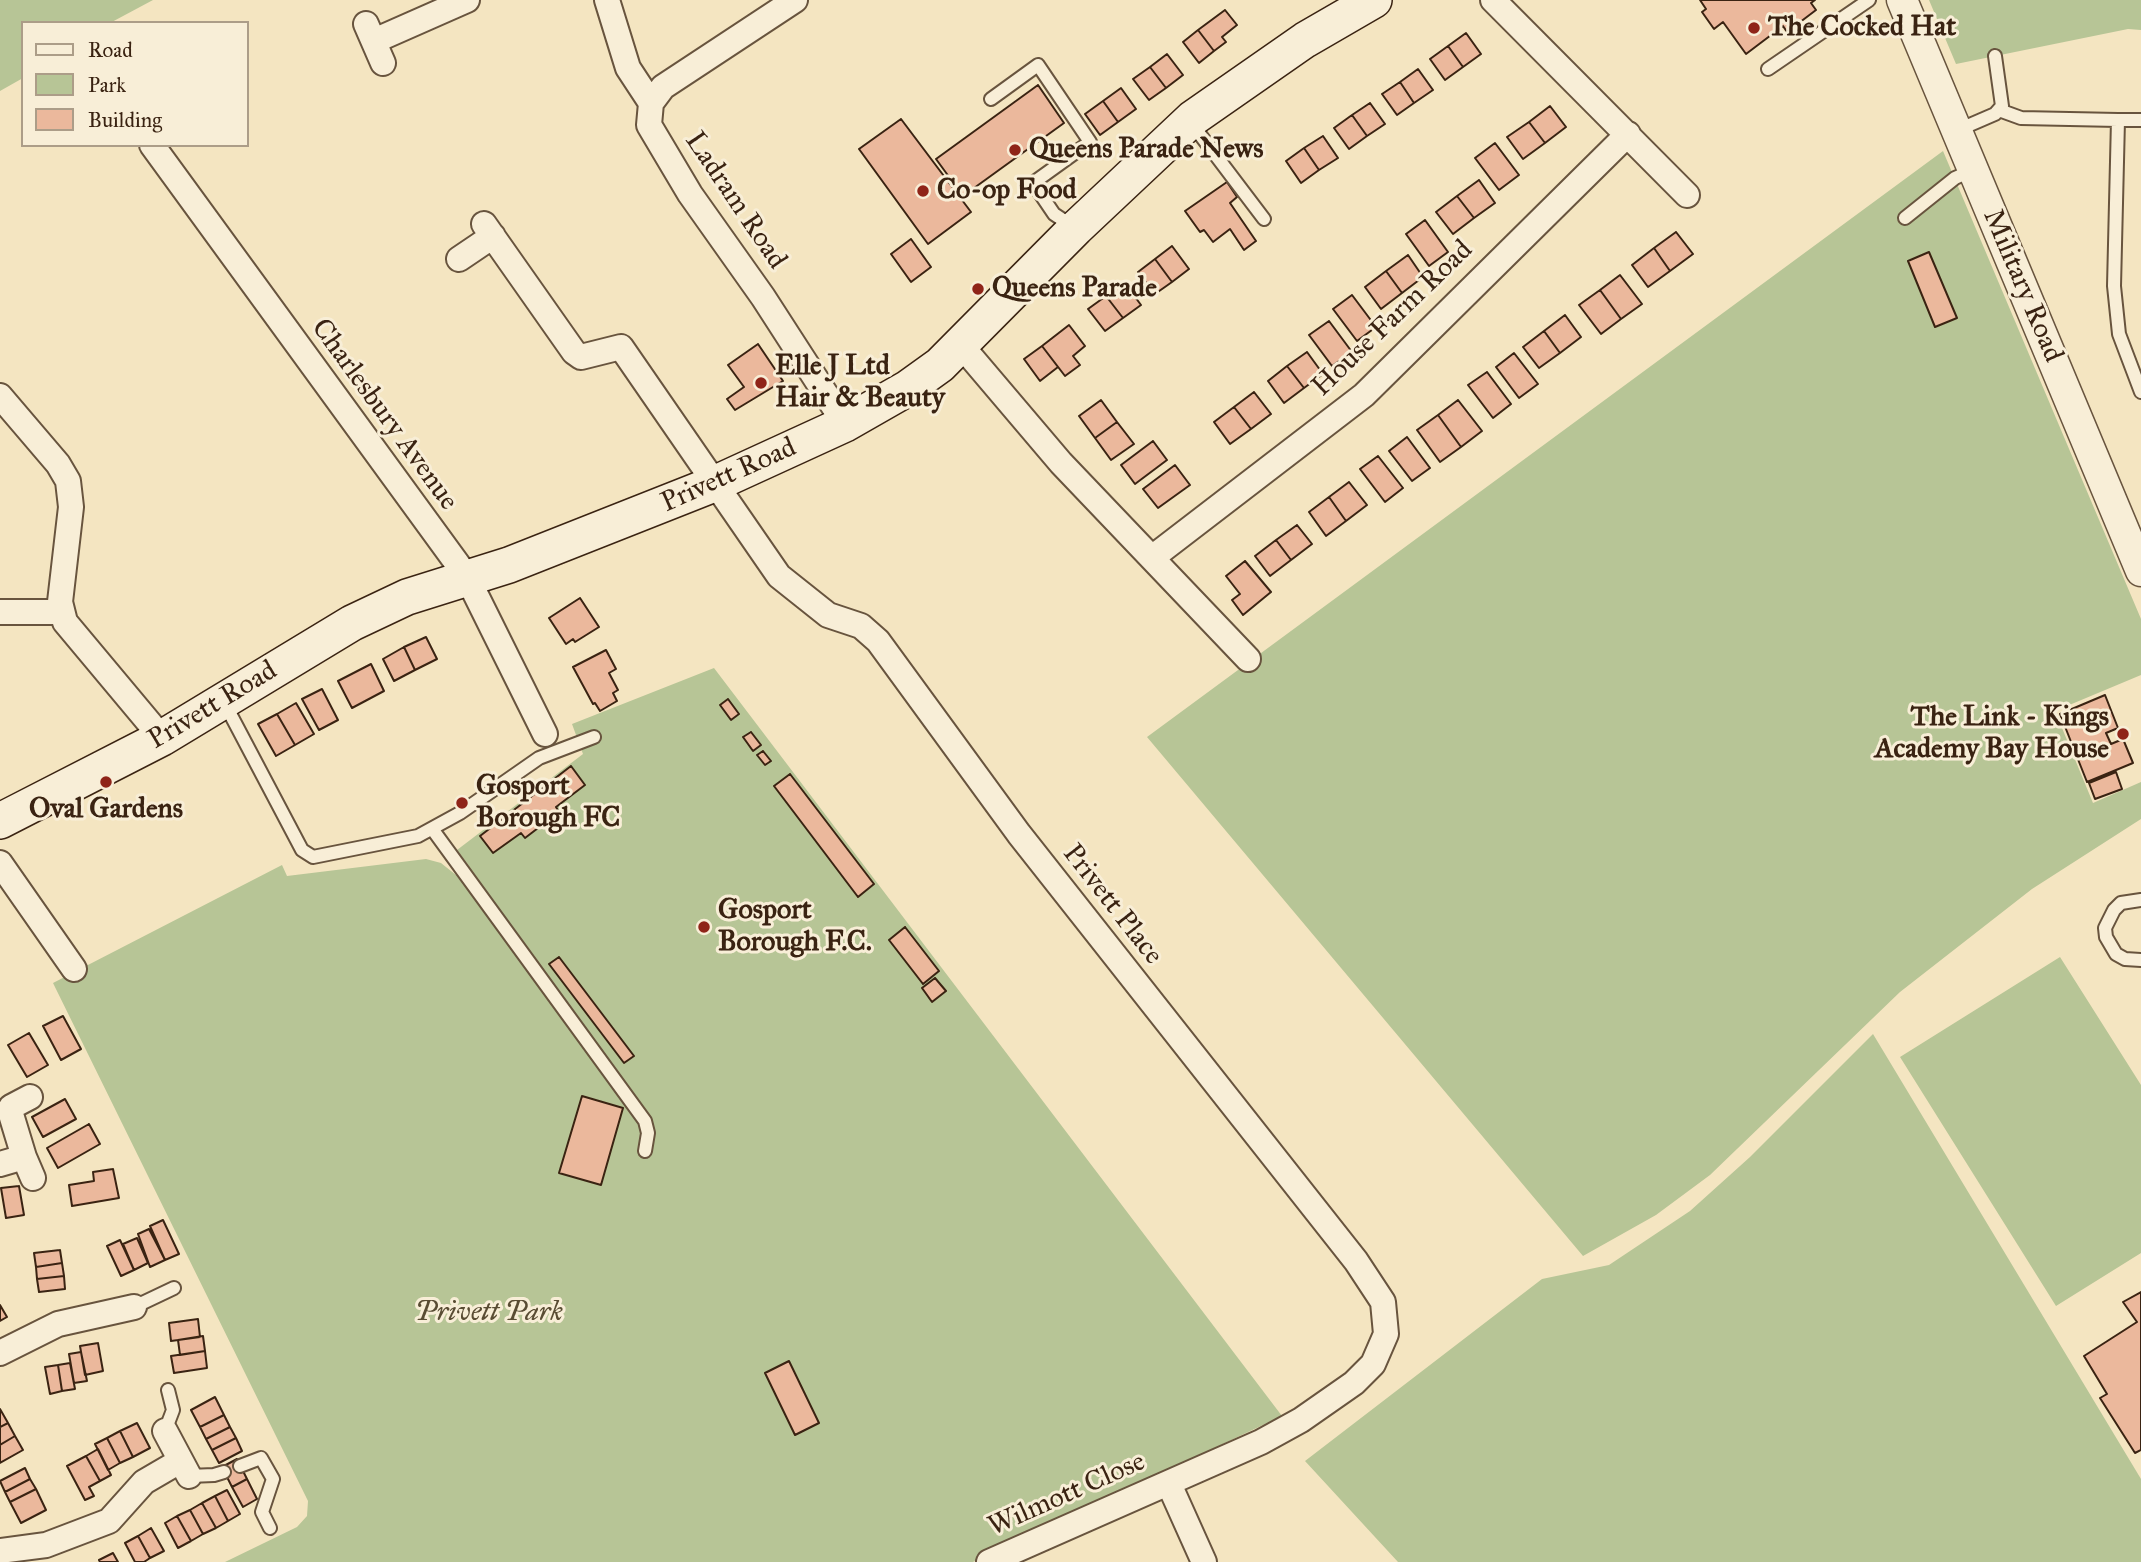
<!DOCTYPE html>
<html>
<head>
<meta charset="utf-8">
<style>
  body { margin:0 }
  #map { position:relative; width:2141px; height:1562px; overflow:hidden; background:#f4e5c1; font-family:"IM FELL Great Primer",serif }
  canvas { display:block }
  .legend { position:absolute; left:21px; top:21px; width:228px; height:126px; box-sizing:border-box; background:#f8eed7; border:2px solid #ac9d88; margin:0; padding:9px 12px; list-style:none; font-size:21px; color:#3a2312 }
  .legend li { display:flex; align-items:center; gap:14px; height:35px }
  .legend b { width:35px; border:2px solid #ac9d88 }
</style>
</head>
<body>
<div id="map">
<canvas width="2141" height="1562"></canvas>
<ul class="legend">
<li><b style="height:9px;background:#f8eed7"></b>Road</li>
<li><b style="height:19px;background:#b7c596"></b>Park</li>
<li><b style="height:19px;background:#ebb89c"></b>Building</li>
</ul>
</div>
<script>
const context = document.querySelector('canvas').getContext('2d');
context.lineJoin = 'round';
function fill(path, color) { context.fillStyle = color; context.fill(path, 'evenodd'); }
const poly = rows => new Path2D(rows.map(r => 'M' + r).join(''));
function strokePath(path, color, width, dash) { context.strokeStyle = color; context.lineWidth = width; context.lineCap = dash ? 'butt' : 'round'; context.setLineDash(dash || []); context.stroke(path); }
function drawText(font, color, halo, rows, align = 'center') {
  context.font = font + ' "IM FELL Great Primer",serif'; context.lineWidth = 6; context.setLineDash([]); context.textBaseline = 'middle'; context.strokeStyle = halo; context.fillStyle = color; for (const [text, x, y, turn = 0] of rows) {
    context.save(); context.translate(x, y); context.rotate((+turn || 0) * Math.PI / 180); context.textAlign = isNaN(turn) ? turn : align; if (halo) context.strokeText(text, 0, 0); context.fillText(text, 0, 0); context.restore();
  }
}
const green = poly([
  [0,0,153,0,110,23,23,23,23,78,0,91],
  [1929,0,2141,0,2141,30,2128,29,1956,64],
  [1943,151,2141,619,2141,675,2055,711,2093,803,2141,782,2141,819,2032,889,1900,992,1710,1175,1656,1215,1583,1256,1147,737],
  [714,668,1282,1416,973,1562,225,1562,297,1527,307,1516,308,1501,53,983,282,865,287,876,426,859,441,863,456,875,469,866,457,850,583,754,572,724],
  [2060,957,2141,1085,2141,1253,2056,1306,1900,1057],
  [1873,1034,2141,1479,2141,1562,1398,1562,1305,1461,1542,1279,1609,1265,1690,1211,1750,1157]
]);
const building = poly([
  [1700,0,1815,0,1811,3,1816,10,1787,32,1783,26,1746,54,1723,22,1714,29,1702,12,1706,9,1700,0],
  [1225,10,1237,25,1222,37,1226,42,1214,51,1198,30,1225,10],
  [1198,30,1214,51,1199,63,1183,42,1198,30],
  [1466,33,1481,54,1463,67,1448,46,1466,33],
  [1448,46,1463,67,1445,80,1430,59,1448,46],
  [1167,54,1183,75,1166,88,1150,67,1167,54],
  [1150,67,1166,88,1149,100,1133,79,1150,67],
  [1418,69,1433,90,1414,103,1400,82,1418,69],
  [1400,82,1414,103,1397,115,1382,94,1400,82],
  [1038,85,1064,123,963,196,936,159,1038,85],
  [1121,88,1136,109,1118,122,1103,101,1121,88],
  [1103,101,1118,122,1100,135,1085,114,1103,101],
  [1370,103,1385,124,1367,136,1352,115,1370,103],
  [1550,106,1566,127,1545,143,1529,122,1550,106],
  [1352,115,1367,136,1349,149,1334,128,1352,115],
  [901,119,971,212,928,244,859,149,901,119],
  [1529,122,1545,143,1523,159,1507,137,1529,122],
  [1323,136,1338,158,1319,170,1304,148,1323,136],
  [1495,143,1519,175,1499,190,1475,158,1495,143],
  [1304,148,1319,170,1301,183,1286,161,1304,148],
  [1479,180,1495,203,1474,218,1457,196,1479,180],
  [1227,182,1237,197,1230,203,1256,241,1244,250,1230,229,1213,242,1204,230,1200,232,1185,211,1227,182],
  [1457,196,1474,218,1453,234,1436,212,1457,196],
  [1425,220,1448,252,1429,266,1406,234,1425,220],
  [1676,232,1693,254,1670,271,1654,248,1676,232],
  [911,239,931,267,911,282,891,254,911,239],
  [1172,246,1189,269,1172,282,1155,259,1172,246],
  [1654,248,1670,271,1648,287,1632,265,1654,248],
  [1929,252,1957,318,1935,327,1908,261,1929,252],
  [1408,255,1423,277,1402,293,1386,271,1408,255],
  [1155,259,1172,282,1155,294,1138,272,1155,259],
  [1386,271,1402,293,1381,309,1365,287,1386,271],
  [1620,275,1642,304,1621,319,1600,290,1620,275],
  [1124,282,1141,305,1123,318,1106,296,1124,282],
  [1600,290,1621,319,1601,334,1579,305,1600,290],
  [1352,295,1376,327,1357,341,1333,309,1352,295],
  [1106,296,1123,318,1105,331,1088,309,1106,296],
  [1565,315,1581,337,1560,353,1544,331,1565,315],
  [1329,321,1352,352,1332,366,1309,335,1329,321],
  [1069,325,1085,346,1073,356,1080,365,1065,376,1042,346,1069,325],
  [1544,331,1560,353,1539,368,1523,347,1544,331],
  [758,344,783,381,735,410,727,399,744,387,728,365,758,344],
  [1042,346,1058,367,1040,381,1024,359,1042,346],
  [1307,352,1323,374,1304,388,1287,366,1307,352],
  [1514,353,1538,384,1519,398,1496,367,1514,353],
  [1287,366,1304,388,1284,403,1268,381,1287,366],
  [1487,372,1511,404,1493,418,1468,385,1487,372],
  [1254,392,1271,414,1251,429,1234,407,1254,392],
  [1101,400,1117,422,1095,438,1079,416,1101,400],
  [1458,400,1482,431,1461,447,1438,415,1458,400],
  [1234,407,1251,429,1230,444,1214,422,1234,407],
  [1438,415,1461,447,1440,462,1417,430,1438,415],
  [1117,422,1134,444,1111,460,1095,438,1117,422],
  [1407,437,1430,468,1412,481,1389,451,1407,437],
  [1153,441,1167,460,1135,484,1121,465,1153,441],
  [1378,456,1403,488,1385,502,1360,469,1378,456],
  [1175,465,1190,485,1158,508,1143,489,1175,465],
  [1349,482,1367,505,1346,521,1329,497,1349,482],
  [1329,497,1346,521,1326,536,1309,512,1329,497],
  [1297,525,1312,544,1291,560,1276,540,1297,525],
  [1276,540,1291,560,1270,576,1255,556,1276,540],
  [1245,561,1271,592,1243,615,1232,600,1240,594,1226,576,1245,561],
  [580,598,599,627,575,642,573,639,566,644,549,618,580,598],
  [426,637,437,659,415,670,404,647,426,637],
  [404,647,415,670,394,681,383,659,404,647],
  [606,650,616,669,609,673,618,690,613,693,617,701,600,711,595,703,593,704,573,667,606,650],
  [371,664,384,691,352,708,338,681,371,664],
  [322,689,338,720,319,730,302,699,322,689],
  [2105,695,2118,728,2106,733,2111,744,2123,739,2133,763,2087,782,2060,714,2105,695],
  [728,699,739,714,731,720,720,705,728,699],
  [296,703,314,734,295,745,277,714,296,703],
  [277,714,295,745,276,756,258,724,277,714],
  [751,732,761,745,753,751,743,737,751,732],
  [763,751,771,761,765,765,757,755,763,751],
  [571,766,585,785,556,807,559,812,525,838,521,833,493,853,480,836,571,766],
  [2116,772,2122,789,2095,799,2089,783,2116,772],
  [790,774,874,884,858,897,774,786,790,774],
  [905,927,939,971,923,984,889,940,905,927],
  [559,957,634,1056,624,1063,549,964,559,957],
  [935,978,946,991,932,1002,922,988,935,978],
  [63,1016,81,1049,61,1060,43,1026,63,1016],
  [29,1033,48,1065,27,1077,8,1045,29,1033],
  [582,1096,623,1108,601,1185,559,1173,582,1096],
  [65,1099,76,1119,43,1137,32,1117,65,1099],
  [89,1124,100,1144,58,1168,47,1148,89,1124],
  [113,1169,119,1198,72,1206,69,1185,94,1181,93,1172,113,1169],
  [19,1186,24,1215,6,1218,1,1188,19,1186],
  [163,1220,179,1254,165,1260,150,1226,163,1220],
  [149,1229,165,1260,150,1267,138,1234,149,1229],
  [137,1238,148,1263,134,1270,123,1244,137,1238],
  [120,1240,134,1270,121,1276,107,1246,120,1240],
  [60,1250,62,1263,36,1267,34,1253,60,1250],
  [62,1263,64,1276,37,1279,36,1267,62,1263],
  [64,1276,65,1289,39,1292,37,1279,64,1276],
  [2141,1292,2141,1450,2135,1453,2100,1398,2107,1394,2084,1356,2137,1322,2123,1302,2141,1292],
  [0,1305,7,1317,0,1321,0,1305],
  [198,1319,200,1337,171,1341,169,1323,198,1319],
  [203,1336,205,1351,180,1355,178,1340,203,1336],
  [98,1343,103,1371,85,1375,80,1346,98,1343],
  [205,1351,207,1368,174,1373,171,1356,205,1351],
  [81,1352,87,1381,74,1383,69,1354,81,1352],
  [789,1361,819,1423,795,1435,765,1373,789,1361],
  [70,1363,75,1389,62,1391,58,1365,70,1363],
  [58,1365,62,1391,50,1394,45,1367,58,1365],
  [215,1397,224,1415,200,1427,191,1410,215,1397],
  [0,1409,8,1423,0,1427,0,1409],
  [224,1415,230,1427,206,1439,200,1427,224,1415],
  [8,1423,15,1436,0,1445,0,1427,8,1423],
  [137,1423,150,1448,133,1457,120,1431,137,1423],
  [230,1427,236,1438,212,1450,206,1439,230,1427],
  [120,1431,133,1457,120,1463,107,1438,120,1431],
  [15,1436,23,1450,0,1463,0,1445,15,1436],
  [107,1438,120,1463,108,1470,95,1444,107,1438],
  [236,1438,242,1451,219,1463,212,1450,236,1438],
  [98,1449,111,1475,100,1481,86,1456,98,1449],
  [86,1456,100,1481,89,1487,94,1496,85,1500,67,1466,86,1456],
  [237,1459,247,1479,232,1487,222,1467,237,1459],
  [25,1468,30,1479,5,1492,0,1481,25,1468],
  [30,1479,36,1489,10,1502,5,1492,30,1479],
  [247,1479,257,1499,243,1507,232,1487,247,1479],
  [36,1489,46,1510,21,1523,10,1502,36,1489],
  [227,1490,240,1514,228,1521,215,1496,227,1490],
  [215,1496,228,1521,216,1528,202,1503,215,1496],
  [202,1503,216,1528,203,1534,190,1510,202,1503],
  [190,1510,203,1534,191,1541,177,1516,190,1510],
  [177,1516,191,1541,178,1548,165,1523,177,1516],
  [151,1528,164,1551,150,1558,138,1536,151,1528],
  [138,1536,150,1558,144,1562,135,1562,125,1543,138,1536],
  [113,1553,118,1562,100,1562,99,1560,113,1553]
]);
const service = poly([
  [1768,69,1869,0],
  [991,99,1038,65,1090,142,1033,183,1054,214,1075,228],
  [1999,110,2021,118,2118,120],
  [2141,120,2118,120,2114,286,2119,334,2141,392],
  [1192,124,1264,219],
  [1958,130,1995,114,2002,106,1995,56],
  [1905,218,1955,178,1973,170],
  [225,704,302,850,313,857,418,836,460,813,539,758,594,737],
  [433,830,645,1121,648,1133,645,1151],
  [2141,900,2121,903,2114,910,2105,928,2106,937,2116,954,2125,959,2141,960],
  [134,1307,174,1288],
  [165,1431,173,1410,168,1390],
  [240,1466,261,1458,273,1479,262,1512,270,1528],
  [189,1476,214,1475,224,1472]
]);
const minor = poly([
  [607,0,628,68,651,103,649,125,690,194,763,297,845,424],
  [1493,0,1687,195],
  [366,24,383,63],
  [374,41,467,0],
  [651,103,663,87,795,0],
  [152,145,467,577,545,734],
  [484,224,574,352,581,357,621,347,779,576,828,615,861,626,878,641,1019,834,1356,1261,1383,1302,1386,1334,1373,1364,1354,1383,1301,1420,1261,1442,989,1562],
  [459,259,493,236],
  [960,344,1061,463,1248,659],
  [0,396,58,464,68,481,71,507,60,602,65,622,162,738],
  [1153,557,1364,395,1628,134],
  [0,612,61,612],
  [0,863,74,969],
  [24,1157,33,1178],
  [0,1164,24,1157,10,1111,11,1107,30,1097],
  [0,1353,58,1324,134,1307],
  [165,1431,189,1476],
  [1169,1484,1204,1562],
  [0,1551,46,1545,109,1521,144,1482,180,1461]
]);
const tertiary = poly([
  [1902,0,2141,571]
]);
const secondary = poly([
  [0,821,162,738,352,623,407,597,509,565,714,484,845,424,908,388,940,365,1076,228,1193,118,1305,40,1374,0]
]);
const markers = [
  [1754,28,7,"#8f2418"],
  [1015,150,7,"#8f2418"],
  [923,191,7,"#8f2418"],
  [978,289,7,"#8f2418"],
  [761,383,7,"#8f2418"],
  [2123,734,7,"#8f2418"],
  [106,782,7,"#8f2418"],
  [462,803,7,"#8f2418"],
  [704,927,7,"#8f2418"]
];
const poiNames = [
  ["The Cocked Hat",1768,28],
  ["Queens Parade News",1029,150],
  ["Co-op Food",937,191],
  ["Queens Parade",992,289],
  ["Elle J Ltd",775,367],
  ["Hair & Beauty",775,399],
  ["The Link - Kings",2109,718,"right"],
  ["Academy Bay House",2109,750,"right"],
  ["Gosport",476,787],
  ["Borough FC",476,819],
  ["Oval Gardens",106,810,"center"],
  ["Gosport",718,911],
  ["Borough F.C.",718,943]
];
const streetNames = [
  ["Ladram Road",735,201,56],
  ["Military Road",2022,286,67],
  ["House Farm Road",1393,319,-44],
  ["Charlesbury Avenue",384,415,54],
  ["Privett Road",729,476,-24],
  ["Privett Road",213,706,-31],
  ["Privett Place",1112,905,52],
  ["Wilmott Close",1067,1495,-24]
];
const parkNames = [
  ["Privett Park",489,1313]
];
fill(green, '#b7c596');
fill(building, '#ebb89c');
strokePath(building, '#3a2312', 2);
strokePath(service, '#68543e', 16);
strokePath(minor, '#68543e', 28);
strokePath(tertiary, '#68543e', 33);
strokePath(secondary, '#3a2312', 38);
strokePath(service, '#f8eed7', 12);
strokePath(minor, '#f8eed7', 24);
strokePath(tertiary, '#f8eed7', 30);
strokePath(secondary, '#f8eed7', 35);
for (const [x, y, r, color] of markers) { const dot = new Path2D(); dot.arc(x, y, r, 0, 2 * Math.PI); context.fillStyle = color; context.fill(dot); strokePath(dot, '#f8eed7', 2.5); }
drawText('bold 28px', '#3a2312', '#f8eed7', poiNames, 'left');
drawText('28px', '#3a2312', '#f8eed7', streetNames);
drawText('italic 28px', '#594c33', '#f8eed7', parkNames);
</script>
</body>
</html>
